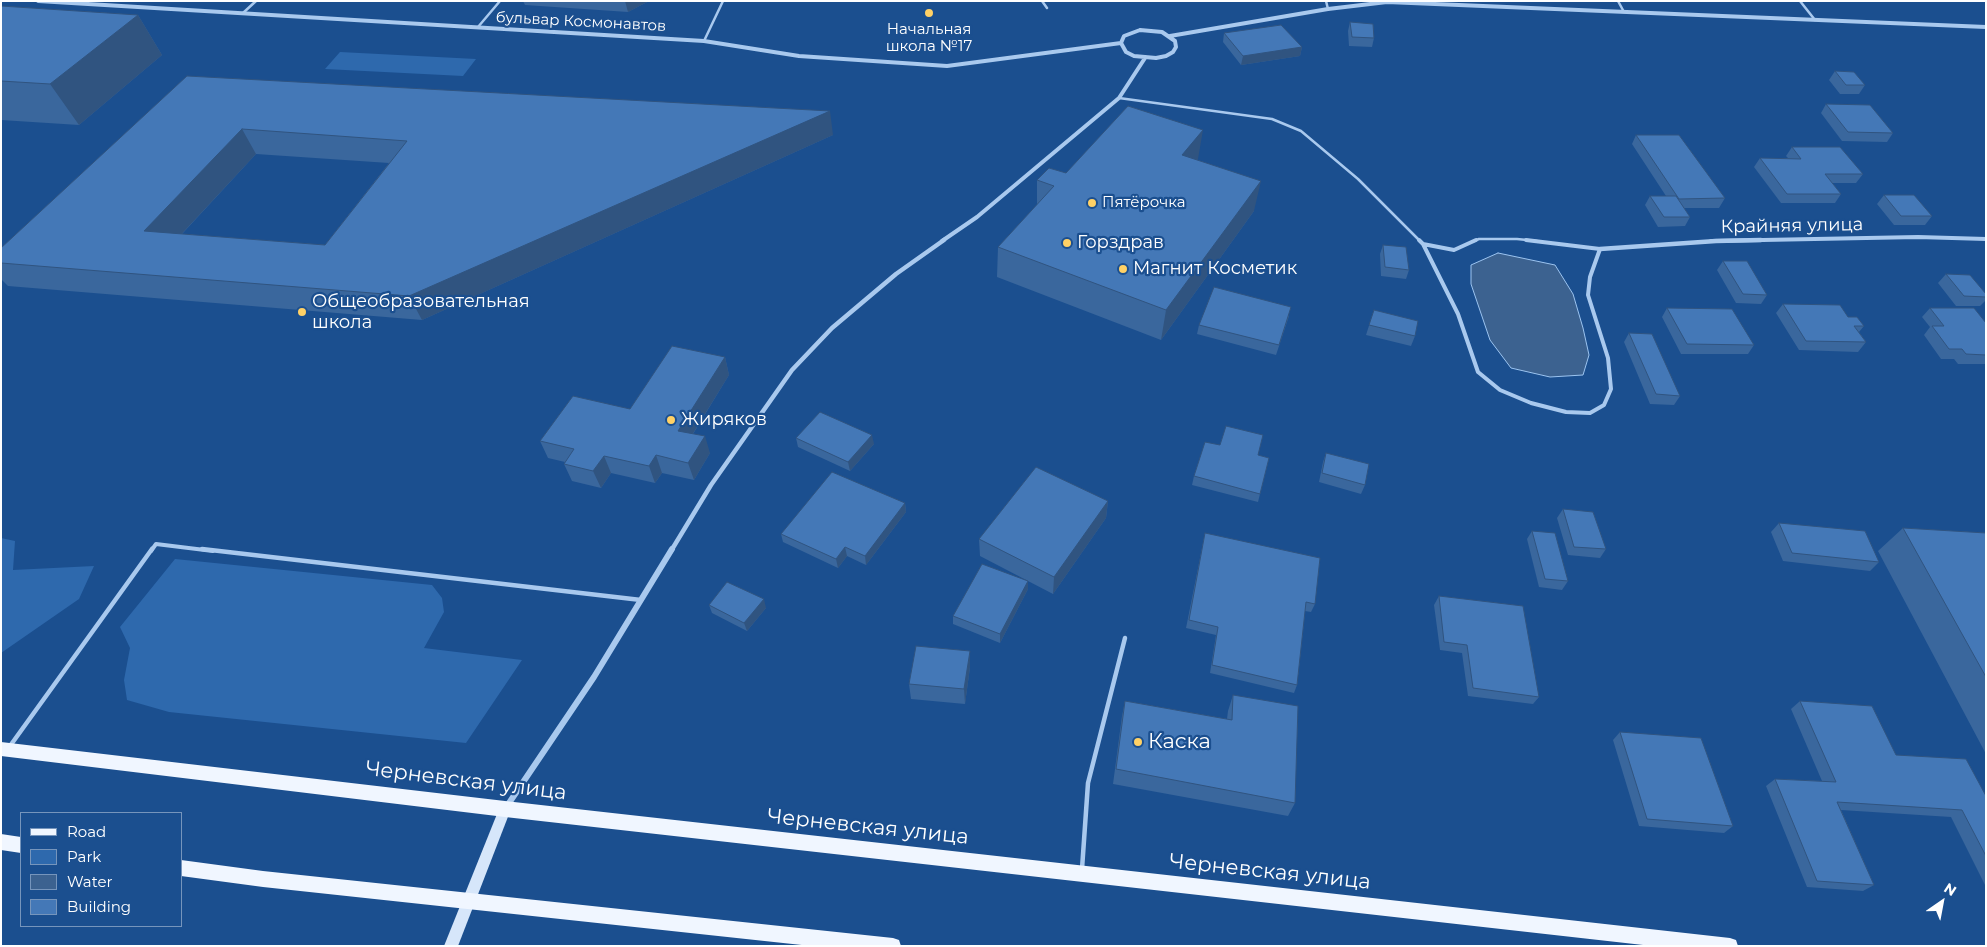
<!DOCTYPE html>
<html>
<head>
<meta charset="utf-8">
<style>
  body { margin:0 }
  #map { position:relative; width:1987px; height:947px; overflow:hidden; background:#1b4f8f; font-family:Montserrat,sans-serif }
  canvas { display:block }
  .frame { position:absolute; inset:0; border:2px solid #fff; pointer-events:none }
  .legend { position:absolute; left:20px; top:812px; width:162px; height:115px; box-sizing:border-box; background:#1b4f8f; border:1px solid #7695bc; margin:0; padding:6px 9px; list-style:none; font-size:15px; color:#fff }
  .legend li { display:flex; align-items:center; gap:10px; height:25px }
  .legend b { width:25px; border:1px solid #7695bc }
  .north { position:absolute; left:1917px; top:877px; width:50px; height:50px; -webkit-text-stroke:4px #1b4f8f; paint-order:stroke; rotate:33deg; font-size:14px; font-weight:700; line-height:20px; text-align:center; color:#fff }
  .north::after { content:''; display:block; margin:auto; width:18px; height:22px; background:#fff; clip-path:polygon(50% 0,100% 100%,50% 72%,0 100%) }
</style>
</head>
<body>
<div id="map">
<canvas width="1987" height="947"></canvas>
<div class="frame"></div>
<ul class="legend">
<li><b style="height:6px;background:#f0f6ff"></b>Road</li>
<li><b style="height:14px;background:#2e69ad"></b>Park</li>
<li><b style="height:14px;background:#3c6290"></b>Water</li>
<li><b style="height:14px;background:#4478b7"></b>Building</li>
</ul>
<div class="north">N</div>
</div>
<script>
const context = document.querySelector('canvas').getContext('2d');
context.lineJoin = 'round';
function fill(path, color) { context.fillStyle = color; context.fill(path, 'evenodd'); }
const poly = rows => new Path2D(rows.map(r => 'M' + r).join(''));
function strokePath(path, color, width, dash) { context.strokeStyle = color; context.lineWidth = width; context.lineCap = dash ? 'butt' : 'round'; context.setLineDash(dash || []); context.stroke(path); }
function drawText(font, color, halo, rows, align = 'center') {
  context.font = font + ' Montserrat,sans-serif'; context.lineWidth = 4.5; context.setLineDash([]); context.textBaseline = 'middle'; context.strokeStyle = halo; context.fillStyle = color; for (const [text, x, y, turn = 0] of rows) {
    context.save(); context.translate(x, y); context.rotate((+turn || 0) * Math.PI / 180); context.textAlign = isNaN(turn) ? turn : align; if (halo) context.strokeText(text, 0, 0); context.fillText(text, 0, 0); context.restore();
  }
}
const green = poly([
  [340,52,476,59,463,76,325,69],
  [1,538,15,541,13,570,94,566,79,599,1,653],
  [175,559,432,585,442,598,444,612,424,648,522,660,466,743,169,712,127,700,124,680,130,648,120,627]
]);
const water = poly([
  [1498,253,1555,265,1573,294,1583,328,1589,355,1583,375,1550,377,1511,368,1490,340,1471,284,1471,265,1498,253]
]);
const laneFar2 = poly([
  [1042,1,1047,8],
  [1326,1,1328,9],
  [1618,1,1624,12],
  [1800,1,1815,20],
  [243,13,256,1],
  [478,27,500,1],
  [704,41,723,1],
  [1119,98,1272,119,1301,131,1358,179,1420,241],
  [1474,241,1479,239,1517,239,1537,241]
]);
const laneFar1 = poly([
  [1419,240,1423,244],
  [1423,244,1454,250,1476,240],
  [1423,244,1458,314,1478,372,1500,390,1531,403,1566,412,1590,413,1604,405,1611,389,1608,358,1588,295,1590,277,1600,249,1526,240],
  [151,551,156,544,213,551]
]);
const lane = poly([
  [202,549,641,600],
  [10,746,152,549],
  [1082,869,1088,783,1125,638]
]);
const streetFar2 = poly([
  [38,1,704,41,799,56,947,66,1121,43],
  [1140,30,1162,32,1175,41,1176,47,1173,52,1166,56,1156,58,1134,56,1126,52,1121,43,1124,36,1140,30],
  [1170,36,1328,9,1387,2,1986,27],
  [942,241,977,217,1119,98,1145,58],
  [1711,241,1918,237,1986,239]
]);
const streetFar1 = poly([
  [1600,249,1716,241,1761,240],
  [671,551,711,485,792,370,832,328,896,274,944,240]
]);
const street = poly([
  [507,806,594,677,672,549]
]);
const secondary = poly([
  [505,803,509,805,511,809,458,946,444,946,499,809,501,805,505,803]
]);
const primary = poly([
  [1,742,505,801,1730,938,1736,940,1738,946,1652,946,505,817,1,756,1,742],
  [1,834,21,837,21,853,1,850,1,834],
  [181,860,263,871,893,938,899,940,901,946,811,946,263,887,181,876,181,860]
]);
const wall = poly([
  [523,1,649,1,628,12,525,5],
  [1,6,138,15,162,55,79,125,1,120],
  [1350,22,1374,38,1372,47,1349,46,1348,31],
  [1224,33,1302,47,1300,56,1241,65,1223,42],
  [1835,71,1865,85,1859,94,1840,94,1829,80],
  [187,76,833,135,422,320,8,286,1,279,1,248],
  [256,154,389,163,325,245,182,234],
  [1826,104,1893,133,1887,142,1842,141,1821,113],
  [1636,135,1725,198,1719,208,1684,208,1690,217,1685,226,1658,227,1645,205,1650,196,1666,196,1632,144],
  [1792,147,1863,174,1856,183,1832,183,1841,194,1835,203,1781,203,1754,167,1760,158,1788,158,1786,156],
  [1198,159,1197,160,1254,211,1161,340,997,277,998,247,1037,205,1037,180,1066,173],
  [1884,195,1932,216,1925,225,1894,225,1877,204],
  [1383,245,1409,270,1406,279,1381,276,1380,254],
  [1723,261,1767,295,1761,304,1736,303,1717,270],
  [1946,274,1986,294,1986,300,1980,306,1956,306,1938,283],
  [1783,304,1848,317,1864,326,1859,332,1866,342,1858,352,1799,350,1776,313],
  [1667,308,1754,345,1748,354,1681,354,1662,317],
  [1930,308,1986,323,1986,364,1958,364,1954,359,1941,359,1924,335,1930,327,1922,317],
  [1374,310,1415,336,1411,346,1366,335],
  [1289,316,1276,355,1197,334,1199,325],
  [1629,333,1680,396,1674,405,1650,404,1624,342],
  [725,357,729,375,693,434,710,453,694,480,662,473,655,483,611,473,601,488,572,481,564,464,565,462,548,458,540,441,630,409],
  [796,438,874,444,850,471,798,447],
  [1220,445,1269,458,1258,502,1192,485,1194,476],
  [1326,453,1365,485,1361,494,1319,482,1323,462],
  [1108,501,1106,518,1053,594,980,556,979,539],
  [905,503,906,512,866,565,847,556,838,568,783,542,781,534],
  [1563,509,1606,549,1600,558,1568,555,1557,518],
  [1779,523,1879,562,1870,571,1783,561,1771,532],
  [1903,528,1986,533,1986,754,1878,551],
  [1532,531,1568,581,1562,590,1539,587,1527,539],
  [1205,533,1315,604,1311,612,1305,611,1297,685,1294,693,1210,673,1216,635,1186,628],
  [1028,589,1000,643,953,624,953,616],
  [1439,596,1539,697,1533,704,1468,696,1462,653,1440,650,1434,605],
  [709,605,766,608,747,631,712,613],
  [970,651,970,667,965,704,911,699,909,684],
  [1233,695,1295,803,1288,816,1113,784,1122,716,1125,701,1227,719,1228,711],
  [1800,701,1896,755,1986,796,1986,887,1951,817,1841,810,1874,885,1863,891,1807,887,1766,786,1775,779,1822,781,1791,709],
  [1620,732,1733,826,1724,833,1639,826,1613,740]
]);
const shadedWall = poly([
  [625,1,649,1,628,12],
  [138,15,162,55,79,125,50,84],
  [1302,47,1300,56,1241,65,1243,56],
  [830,111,833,135,422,320,409,296],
  [242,129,256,154,162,255,144,231],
  [1203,130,1198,159,1177,185,1182,155],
  [1261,181,1254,211,1161,340,1166,310],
  [725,357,729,375,684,448,678,431],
  [872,435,874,444,850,471,848,462],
  [705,436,710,453,694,480,688,463],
  [656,455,662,473,655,483,649,466],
  [604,456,611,473,601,488,593,471],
  [1108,501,1106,518,1053,594,1054,577],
  [905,503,906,512,866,565,865,556],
  [845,547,847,556,838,568,836,559],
  [1028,581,1028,589,1000,643,1000,634],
  [764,599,766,608,747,631,744,623],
  [970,651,970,667,965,704,964,689]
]);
const building = poly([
  [1,6,138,15,50,84,1,81,1,6],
  [1350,22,1373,24,1374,38,1352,37,1350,22],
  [1281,25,1302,47,1243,56,1224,33,1281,25],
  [1835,71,1854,72,1865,85,1846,85,1835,71],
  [187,76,830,111,409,296,1,263,1,248,187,76],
  [242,129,407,141,325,245,144,231,242,129],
  [1826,104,1870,105,1893,133,1848,132,1826,104],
  [1128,106,1203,130,1182,155,1261,181,1166,310,998,247,1054,186,1037,180,1049,168,1066,173,1128,106],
  [1636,135,1679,135,1725,198,1679,199,1636,135],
  [1792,147,1840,147,1863,174,1825,174,1841,194,1787,194,1760,158,1801,159,1792,147],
  [1884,195,1914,195,1932,216,1901,216,1884,195],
  [1650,196,1676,196,1690,217,1664,217,1650,196],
  [1383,245,1406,247,1409,270,1385,267,1383,245],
  [1723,261,1747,261,1767,295,1743,294,1723,261],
  [1946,274,1970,275,1986,294,1986,297,1964,296,1946,274],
  [1214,287,1291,307,1279,345,1199,325,1214,287],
  [1783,304,1840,305,1848,317,1857,317,1864,326,1854,326,1866,342,1806,341,1783,304],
  [1667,308,1732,309,1754,345,1687,344,1667,308],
  [1930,308,1974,308,1986,323,1986,355,1966,354,1962,349,1949,349,1932,326,1944,326,1930,308],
  [1374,310,1418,321,1415,336,1369,325,1374,310],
  [1629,333,1652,334,1680,396,1656,394,1629,333],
  [672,346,725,357,678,431,705,436,688,463,656,455,649,466,604,456,593,471,564,464,574,449,540,441,573,396,630,409,672,346],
  [820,412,872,435,848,462,796,438,820,412],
  [1226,426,1263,435,1258,455,1269,458,1260,494,1194,476,1205,442,1220,445,1226,426],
  [1326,453,1369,464,1365,485,1322,473,1326,453],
  [1036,467,1108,501,1054,577,979,539,1036,467],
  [832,472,905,503,865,556,845,547,836,559,781,534,832,472],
  [1563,509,1593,512,1606,549,1574,547,1563,509],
  [1779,523,1865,531,1879,562,1792,553,1779,523],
  [1903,528,1986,533,1986,677,1903,528],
  [1532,531,1555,533,1568,581,1545,579,1532,531],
  [1205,533,1320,558,1315,604,1306,602,1297,685,1212,665,1218,627,1189,620,1205,533],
  [982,564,1028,581,1000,634,953,616,982,564],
  [727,582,764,599,744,623,709,605,727,582],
  [1439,596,1523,606,1539,697,1473,688,1467,645,1444,642,1439,596],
  [916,646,970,651,964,689,909,684,916,646],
  [1233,695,1298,706,1295,803,1116,769,1125,701,1232,720,1233,695],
  [1800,701,1872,706,1896,755,1966,759,1986,796,1986,856,1962,810,1837,802,1874,885,1817,881,1775,779,1836,782,1800,701],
  [1620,732,1701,738,1733,826,1647,819,1620,732]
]);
const markers = [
  [929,13,5,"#ffd166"],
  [1092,203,5,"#ffd166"],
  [1067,243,5,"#ffd166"],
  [1123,269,5,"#ffd166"],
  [302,312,5,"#ffd166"],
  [671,420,5,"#ffd166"],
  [1138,742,5,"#ffd166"]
];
const farStreetnames = [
  ["бульвар Космонавтов",581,22,3]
];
const farPoinames = [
  ["Начальная",929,30],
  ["школа №17",929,47],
  ["Пятёрочка",1102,203,"left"]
];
const streetNames = [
  ["Крайняя улица",1792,226,-1]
];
const poiNames = [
  ["Горздрав",1077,243],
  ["Магнит Косметик",1133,269],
  ["Общеобразовательная",312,302],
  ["школа",312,323],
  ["Жиряков",681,420]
];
const nearPoinames = [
  ["Каска",1148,742]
];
const nearStreetnames = [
  ["Черневская улица",466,781,7],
  ["Черневская улица",868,827,6],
  ["Черневская улица",1270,872,6]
];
fill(green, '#2e69ad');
fill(water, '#3c6290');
strokePath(water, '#9cc4f0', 1);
strokePath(laneFar2, '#a9c9ee', 2.5);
strokePath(laneFar1, '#a9c9ee', 4);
strokePath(lane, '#a9c9ee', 4.5);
strokePath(streetFar2, '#a9c9ee', 4);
strokePath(streetFar1, '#a9c9ee', 4.5);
strokePath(street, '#a9c9ee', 6);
fill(secondary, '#d6e6fa');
fill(primary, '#f0f6ff');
fill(wall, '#3a679d');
fill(shadedWall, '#305480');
fill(building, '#4478b7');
strokePath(building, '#305480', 1);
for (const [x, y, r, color] of markers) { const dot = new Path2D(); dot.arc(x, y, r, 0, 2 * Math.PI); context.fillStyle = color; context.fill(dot); strokePath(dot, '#1b4f8f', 2); }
drawText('15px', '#fff', '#1b4f8f', farStreetnames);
drawText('15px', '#fff', '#1b4f8f', farPoinames);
drawText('18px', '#fff', '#1b4f8f', streetNames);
drawText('18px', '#fff', '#1b4f8f', poiNames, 'left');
drawText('21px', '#fff', '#1b4f8f', nearPoinames, 'left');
drawText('21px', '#fff', '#1b4f8f', nearStreetnames);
</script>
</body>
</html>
